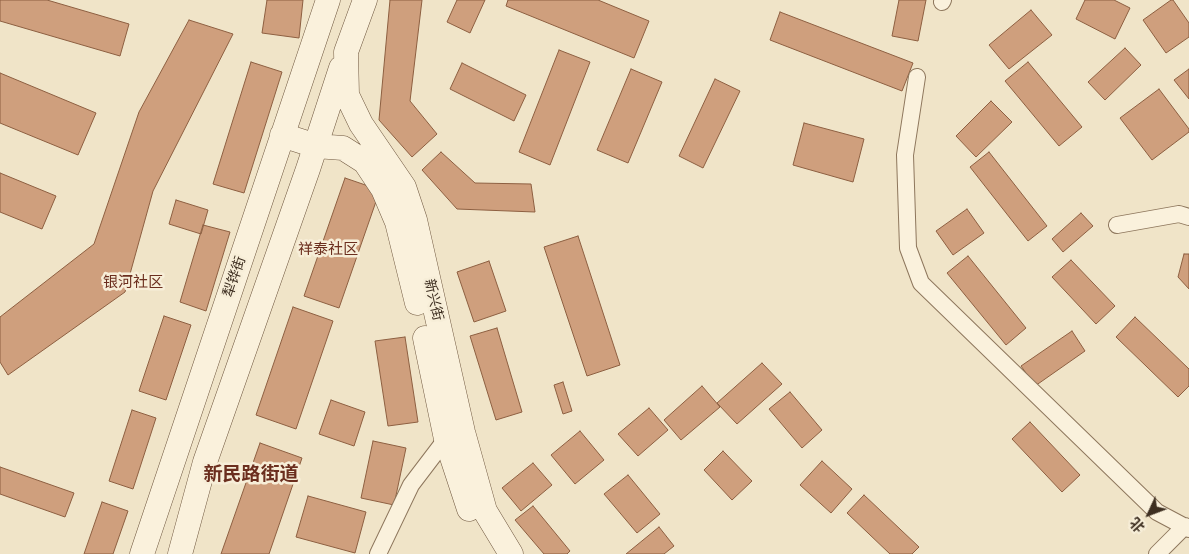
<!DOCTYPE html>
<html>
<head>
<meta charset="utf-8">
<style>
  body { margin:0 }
  #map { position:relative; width:1189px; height:554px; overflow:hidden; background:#f0e4c8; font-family:"Times New Roman","Noto Sans SC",serif }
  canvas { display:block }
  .north { position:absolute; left:1124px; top:489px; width:50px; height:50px; -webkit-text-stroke:4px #f7eed8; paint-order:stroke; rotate:227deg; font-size:14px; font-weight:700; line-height:20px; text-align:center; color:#3d2e20 }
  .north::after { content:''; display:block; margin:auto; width:18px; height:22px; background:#3d2e20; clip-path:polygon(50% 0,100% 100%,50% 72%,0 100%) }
</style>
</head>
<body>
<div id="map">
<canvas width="1189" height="554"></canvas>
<div class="north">北</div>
</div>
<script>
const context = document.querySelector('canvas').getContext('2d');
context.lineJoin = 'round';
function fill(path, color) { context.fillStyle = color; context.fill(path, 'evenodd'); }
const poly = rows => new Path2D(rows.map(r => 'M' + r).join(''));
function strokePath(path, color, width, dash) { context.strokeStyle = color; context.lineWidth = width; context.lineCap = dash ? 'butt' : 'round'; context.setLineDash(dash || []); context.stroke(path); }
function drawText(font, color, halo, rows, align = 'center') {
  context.font = font + ' "Times New Roman","Noto Sans SC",serif'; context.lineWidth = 5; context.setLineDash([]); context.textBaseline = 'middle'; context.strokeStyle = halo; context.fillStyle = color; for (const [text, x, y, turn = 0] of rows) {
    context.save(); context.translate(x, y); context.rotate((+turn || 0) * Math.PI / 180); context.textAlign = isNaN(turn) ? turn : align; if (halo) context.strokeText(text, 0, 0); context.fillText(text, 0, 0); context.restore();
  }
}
const building = poly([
  [0,0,47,0,129,24,120,56,0,21,0,0],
  [267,0,303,0,299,38,262,33,267,0],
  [390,0,422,0,410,101,437,134,412,157,379,120,390,0],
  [457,0,485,0,470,33,447,22,457,0],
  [508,0,598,0,649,21,634,58,506,6,508,0],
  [899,0,926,0,918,41,892,36,899,0],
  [1085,0,1114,0,1130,8,1115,39,1076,19,1085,0],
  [1171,0,1173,0,1189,23,1189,37,1166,53,1143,20,1171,0],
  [1031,10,1052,35,1009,69,989,45,1031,10],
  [780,12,913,63,902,91,770,40,780,12],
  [189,20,233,34,153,191,125,292,8,375,0,362,0,317,94,244,139,112,189,20],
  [1125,48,1141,65,1105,100,1088,82,1125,48],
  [559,50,590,62,550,165,519,152,559,50],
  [251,62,282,72,244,193,213,184,251,62],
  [1028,62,1082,127,1059,146,1005,81,1028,62],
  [462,63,526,95,514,121,450,89,462,63],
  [631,69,662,82,628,163,597,150,631,69],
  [1189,69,1189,99,1174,80,1189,69],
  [0,73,96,113,78,155,0,123,0,73],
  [715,79,740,91,703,168,679,156,715,79],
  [1159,89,1189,129,1189,132,1152,160,1120,118,1159,89],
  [991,101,1012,122,976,157,956,136,991,101],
  [804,123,864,139,853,182,793,165,804,123],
  [441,152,475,183,531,184,535,212,457,209,422,170,441,152],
  [989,152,1047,226,1028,241,970,167,989,152],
  [0,173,56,196,42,229,0,212,0,173],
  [345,178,380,190,339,308,304,296,345,178],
  [176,200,208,210,201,234,169,224,176,200],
  [967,209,984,233,953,255,936,231,967,209],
  [1081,213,1093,226,1063,252,1052,239,1081,213],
  [203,225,230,232,206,311,180,302,203,225],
  [578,236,620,365,587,376,544,247,578,236],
  [1184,254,1189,254,1189,289,1178,277,1184,254],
  [968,256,1026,328,1006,345,947,273,968,256],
  [1071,260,1115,306,1096,324,1052,277,1071,260],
  [489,261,506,311,474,322,457,272,489,261],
  [293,307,333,321,296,429,256,415,293,307],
  [164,316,191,325,166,400,139,391,164,316],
  [1135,317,1189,369,1189,386,1178,397,1116,337,1135,317],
  [497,328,522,412,496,420,470,336,497,328],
  [1072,331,1085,351,1035,386,1021,366,1072,331],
  [405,337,418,422,388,426,375,341,405,337],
  [762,363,782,384,737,424,717,403,762,363],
  [563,382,572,411,563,414,554,385,563,382],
  [702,386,720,407,681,440,664,420,702,386],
  [790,392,822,430,802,448,769,409,790,392],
  [331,400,365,412,354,446,319,434,331,400],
  [649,408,668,430,638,456,618,434,649,408],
  [132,410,156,418,133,489,109,481,132,410],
  [1030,422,1080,475,1062,492,1012,439,1030,422],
  [580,431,604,460,575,484,551,455,580,431],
  [373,441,406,448,394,505,361,498,373,441],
  [260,443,302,458,269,554,221,554,260,443],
  [723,451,752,481,732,500,704,470,723,451],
  [822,461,852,489,831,513,800,485,822,461],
  [533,463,552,485,521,511,502,488,533,463],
  [0,467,74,493,65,517,0,494,0,467],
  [628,475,660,514,637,533,604,494,628,475],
  [864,495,919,547,912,554,890,554,847,513,864,495],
  [308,496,366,512,355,553,296,537,308,496],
  [102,502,128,511,113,554,84,554,102,502],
  [533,506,570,551,567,554,544,554,515,520,533,506],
  [659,527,674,546,664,554,626,554,659,527]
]);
const street = poly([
  [942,2,943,0],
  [917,77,905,155,908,248,921,283,1157,512,1189,529],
  [1117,225,1179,214,1189,217],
  [378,554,411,485,446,439],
  [1157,554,1185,526]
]);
const secondary = poly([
  [365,0,346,52,347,95,361,124,404,187,415,220,463,432,485,511,511,554],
  [282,135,316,146,343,148,365,162,383,189,397,222,417,303],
  [425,338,446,439,469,509],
  [142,554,328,0],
  [180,554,205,462,308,169,341,68]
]);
const streetNames = [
  ["犁铧街",235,277,-71],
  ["新兴街",433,300,77]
];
const neighbourhoodNames = [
  ["祥泰社区",328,250],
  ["银河社区",133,283]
];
const districtNames = [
  ["新民路街道",251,475]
];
fill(building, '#cf9f7d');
strokePath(building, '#8d5f41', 1);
strokePath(street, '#8d765c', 18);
strokePath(secondary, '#6f573f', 25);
strokePath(street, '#faf1dc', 16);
strokePath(secondary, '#faf1dc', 24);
drawText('14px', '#3d2e20', '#f7eed8', streetNames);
drawText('15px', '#6b2e1e', '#f7eed8', neighbourhoodNames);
drawText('bold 19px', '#6b2e1e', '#f7eed8', districtNames);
</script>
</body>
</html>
